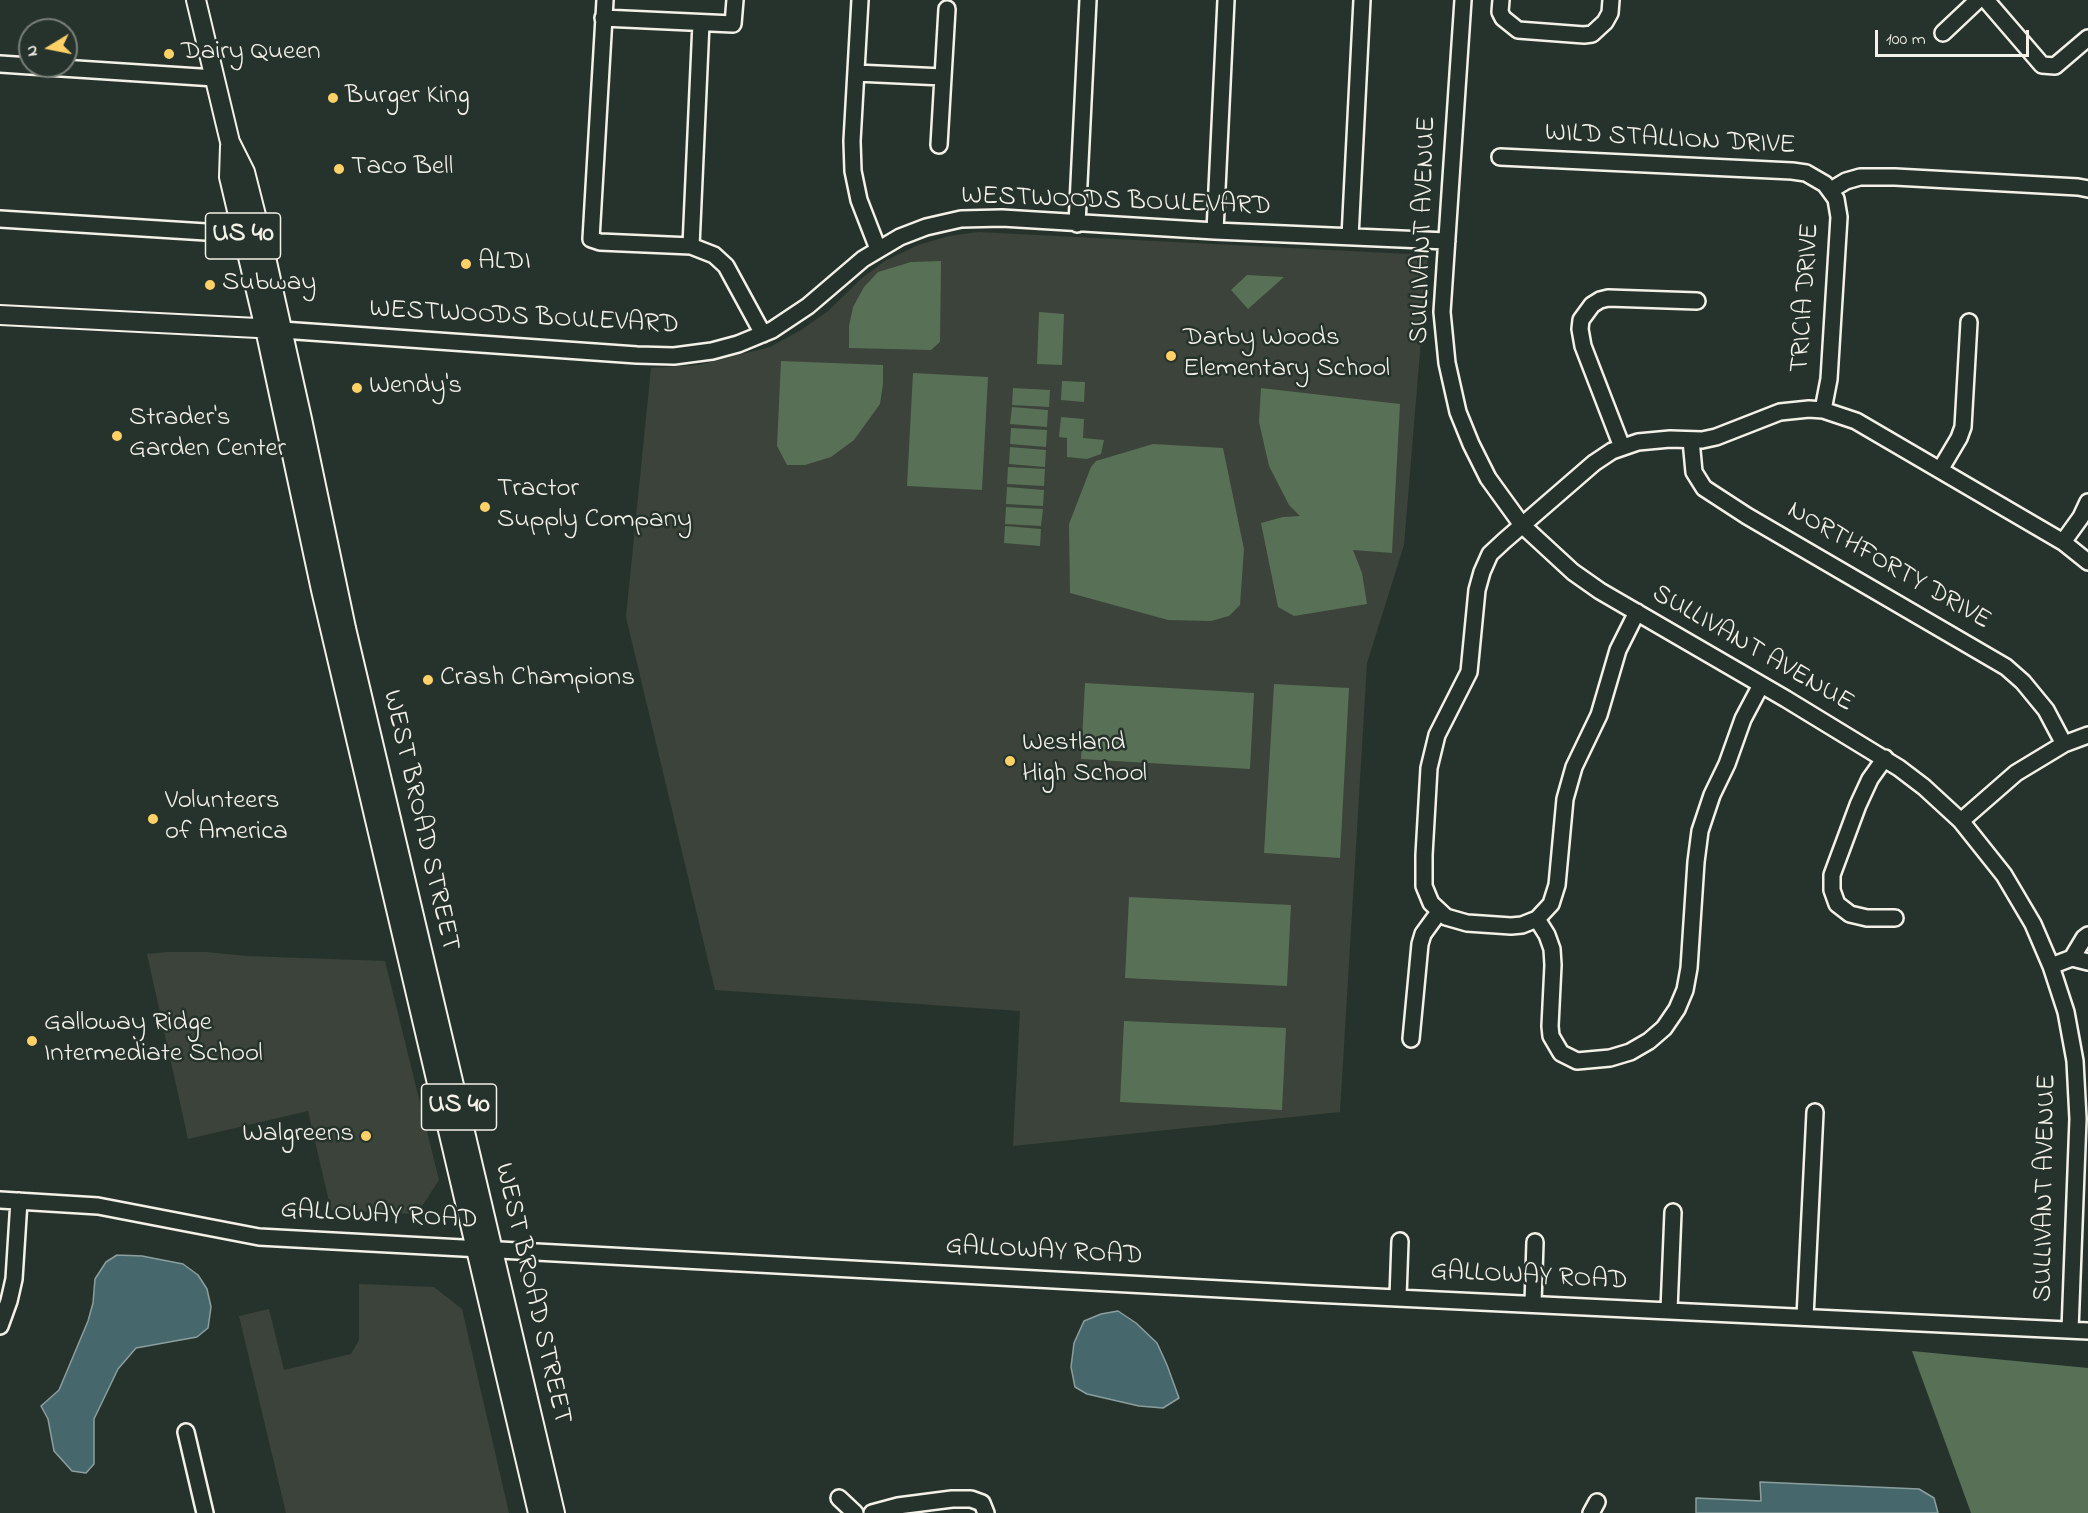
<!DOCTYPE html>
<html>
<head>
<meta charset="utf-8">
<style>
  body { margin:0 }
  #map { position:relative; width:2088px; height:1513px; overflow:hidden; background:#26332d; font-family:"Indie Flower",sans-serif }
  canvas { display:block }
  .north { position:absolute; left:18px; top:18px; width:60px; height:60px; box-sizing:border-box; background:#26332d; border:2px solid #787f78; border-radius:50%; rotate:260deg; font-size:16px; font-weight:700; line-height:24px; text-align:center; color:#f4f1e8 }
  .north::after { content:''; display:block; margin:auto; width:21px; height:27px; background:#ffd166; clip-path:polygon(50% 0,100% 100%,50% 72%,0 100%) }
  .scale { position:absolute; left:1875px; top:30px; width:154px; height:27px; box-sizing:border-box; border:3px solid #f4f1e8; border-top:0; padding-left:8px; font-size:18px; line-height:21px; white-space:nowrap; color:#f4f1e8; -webkit-text-stroke:4px #26332d; paint-order:stroke }
</style>
</head>
<body>
<div id="map">
<canvas width="2088" height="1513"></canvas>
<div class="north">N</div>
<div class="scale">100 m</div>
</div>
<script>
const context = document.querySelector('canvas').getContext('2d');
context.lineJoin = 'round';
function fill(path, color) { context.fillStyle = color; context.fill(path, 'evenodd'); }
const poly = rows => new Path2D(rows.map(r => 'M' + r).join(''));
function strokePath(path, color, width, dash) { context.strokeStyle = color; context.lineWidth = width; context.lineCap = dash ? 'butt' : 'round'; context.setLineDash(dash || []); context.stroke(path); }
function drawText(font, color, halo, rows, align = 'center') {
  context.font = font + ' "Indie Flower",sans-serif'; context.lineWidth = 5; context.setLineDash([]); context.textBaseline = 'middle'; context.strokeStyle = halo; context.fillStyle = color; for (const [text, x, y, turn = 0] of rows) {
    context.save(); context.translate(x, y); context.rotate((+turn || 0) * Math.PI / 180); context.textAlign = isNaN(turn) ? turn : align; if (halo) context.strokeText(text, 0, 0); context.fillText(text, 0, 0); context.restore();
  }
}
const built = poly([
  [978,232,1428,255,1404,545,1367,663,1340,1112,1013,1146,1020,1011,715,990,626,617,651,368,699,365,770,347,801,330,828,311,861,279,885,261,918,245,949,236],
  [167,952,206,952,246,956,385,961,439,1180,417,1214,331,1210,308,1111,188,1139,147,954],
  [359,1284,434,1287,462,1309,509,1513,286,1513,239,1316,269,1309,284,1370,351,1354,359,1340]
]);
const green = poly([
  [941,261,940,342,931,350,849,348,849,326,853,307,864,287,878,272,911,262],
  [1247,275,1284,277,1248,309,1231,290],
  [1039,312,1064,314,1062,365,1037,364],
  [781,361,883,365,883,384,880,404,854,440,831,457,805,465,787,465,777,446],
  [913,373,988,377,982,490,907,486],
  [1062,381,1085,382,1084,402,1061,400],
  [1013,388,1050,390,1049,407,1012,405],
  [1261,388,1400,404,1392,553,1353,550,1362,573,1367,604,1294,616,1278,607,1261,523,1283,517,1300,516,1289,505,1269,466,1259,422],
  [1012,407,1048,410,1047,427,1010,424],
  [1061,417,1084,419,1083,438,1104,440,1101,454,1087,459,1067,457,1067,438,1059,437],
  [1011,428,1047,430,1046,447,1010,444],
  [1153,444,1223,448,1244,549,1240,605,1229,616,1211,621,1168,620,1070,593,1069,524,1091,467,1096,461],
  [1010,447,1046,450,1045,467,1009,464],
  [1008,467,1045,469,1044,486,1007,484],
  [1007,487,1044,490,1043,506,1006,504],
  [1006,507,1043,509,1041,526,1005,524],
  [1005,526,1041,529,1040,546,1004,543],
  [1085,683,1254,693,1250,769,1081,759],
  [1274,684,1349,688,1340,858,1264,853],
  [1129,897,1291,905,1287,986,1125,978],
  [1124,1021,1286,1028,1282,1110,1120,1102],
  [1912,1351,2088,1368,2088,1513,1971,1513]
]);
const water = poly([
  [117,1255,142,1256,183,1264,198,1275,207,1289,211,1307,208,1328,197,1337,136,1348,118,1369,94,1419,94,1464,86,1473,72,1471,54,1451,48,1419,41,1406,59,1390,88,1321,93,1303,95,1279,106,1262,117,1255],
  [1118,1311,1136,1323,1157,1343,1167,1365,1179,1398,1163,1408,1139,1406,1087,1394,1075,1387,1071,1367,1074,1343,1084,1321,1101,1314,1118,1311],
  [1760,1482,1919,1489,1934,1498,1938,1513,1696,1513,1696,1498,1761,1501,1760,1482]
]);
const minor = poly([
  [605,0,591,239,600,242,691,246,714,255,726,266,763,334],
  [860,0,852,141,853,171,859,200,878,249],
  [1463,0,1442,312,1447,363,1458,412,1471,444,1488,478,1522,525,1573,572,1600,591,1786,699,1899,768,1924,787,1961,821,2004,875,2033,924,2051,966,2066,1012,2075,1061,2078,1119,2070,1330],
  [1501,0,1500,12,1503,18,1518,30,1584,35,1592,34,1605,22,1610,13,1611,0],
  [1986,0,2042,65,2055,66,2088,38],
  [603,18,733,24,735,0],
  [1943,33,1978,0],
  [0,64,30,66],
  [31,66,215,78],
  [856,73,943,77],
  [939,145,947,9],
  [1500,157,1792,171,1806,173,1825,184,1836,199,1839,217,1829,379,1823,410],
  [1831,190,1846,181,1860,177,1895,177,2078,187,2088,189],
  [0,219,206,232,242,232],
  [1077,224,1088,0],
  [1215,231,1226,0],
  [1350,237,1362,0],
  [691,246,701,23],
  [282,330,637,355,674,356,712,351,738,344,772,330,808,306,863,259,900,237,926,227,961,219,1002,218,1215,231,1447,241],
  [1691,440,1694,472,1704,488,1747,516,2006,667,2023,682,2046,710,2064,744],
  [1622,447,1583,346,1580,329,1581,320,1592,305,1600,300,1608,298,1697,301],
  [1940,470,1959,438,1963,427,1969,322],
  [2063,542,2081,517,2088,502],
  [1637,612,1618,650,1599,715,1574,767,1565,799,1557,885,1551,904,1537,919,1522,925,1511,926,1467,923,1446,917,1431,903,1424,886,1424,855,1429,768,1437,735,1469,672,1477,590,1482,572,1490,554,1504,541,1594,463,1612,451,1638,442,1670,439,1702,440,1716,437,1780,412,1809,409,1823,410,1856,421,2063,542,2088,562],
  [1885,758,1870,779,1858,805,1832,875,1832,890,1837,904,1850,914,1867,918,1895,918],
  [1961,821,2016,773,2064,744,2088,735],
  [1537,919,1547,935,1552,949,1553,965,1550,1026,1551,1036,1561,1053,1577,1061,1610,1058,1630,1052,1649,1041,1664,1028,1677,1009,1685,990,1689,968,1696,862,1700,831,1712,795,1727,764,1743,719,1761,685],
  [2072,958,2084,938,2088,935],
  [2051,966,2072,958,2088,962],
  [1411,1039,1420,944,1423,934,1439,912],
  [0,1200,98,1206,259,1237,1313,1294,2088,1331],
  [1398,1297,1400,1241],
  [1533,1303,1535,1242],
  [1669,1310,1673,1212],
  [1805,1317,1815,1112],
  [0,1326,9,1301,14,1279,19,1201],
  [186,1432,205,1513],
  [839,1498,855,1513],
  [872,1513,898,1506,952,1499,971,1499,982,1503,986,1513],
  [1591,1513,1597,1502]
]);
const major = poly([
  [196,0,230,142,245,172,261,235,302,419,346,628,555,1513],
  [230,146,229,177,265,329,321,590,538,1513],
  [0,315,277,329]
]);
const markers = [
  [169,54,6,"#ffd166"],
  [333,98,6,"#ffd166"],
  [339,169,6,"#ffd166"],
  [466,264,6,"#ffd166"],
  [210,285,6,"#ffd166"],
  [1171,356,6,"#ffd166"],
  [357,388,6,"#ffd166"],
  [117,436,6,"#ffd166"],
  [485,507,6,"#ffd166"],
  [428,680,6,"#ffd166"],
  [1010,761,6,"#ffd166"],
  [153,819,6,"#ffd166"],
  [32,1041,6,"#ffd166"],
  [366,1136,6,"#ffd166"]
];
const shields = [
  [243,236,75],
  [459,1107,75]
];
const shieldNames = [
  ["US 40",243,236],
  ["US 40",459,1107]
];
const poiNames = [
  ["Dairy Queen",181,54],
  ["Burger King",345,98],
  ["Taco Bell",351,169],
  ["ALDI",478,264],
  ["Subway",222,285],
  ["Darby Woods",1183,340],
  ["Elementary School",1183,371],
  ["Wendy's",369,388],
  ["Strader's",129,420],
  ["Garden Center",129,451],
  ["Tractor",497,491],
  ["Supply Company",497,522],
  ["Crash Champions",440,680],
  ["Westland",1022,745],
  ["High School",1022,776],
  ["Volunteers",165,803],
  ["of America",165,834],
  ["Galloway Ridge",44,1025],
  ["Intermediate School",44,1056],
  ["Walgreens",354,1136,"right"]
];
const streetNames = [
  ["WILD STALLION DRIVE",1670,141,3],
  ["WESTWOODS BOULEVARD",1116,203,2],
  ["SULLIVANT AVENUE",1425,230,-88],
  ["TRICIA DRIVE",1807,298,-86],
  ["WESTWOODS BOULEVARD",524,319,3],
  ["NORTHFORTY DRIVE",1888,567,30],
  ["SULLIVANT AVENUE",1752,650,30],
  ["WEST BROAD STREET",419,821,77],
  ["SULLIVANT AVENUE",2047,1188,-89],
  ["GALLOWAY ROAD",379,1217,3],
  ["GALLOWAY ROAD",1044,1253,3],
  ["GALLOWAY ROAD",1529,1278,3],
  ["WEST BROAD STREET",531,1294,77]
];
fill(built, '#3c433a');
fill(green, '#587055');
fill(water, '#46686c');
strokePath(water, '#8c9f9e', 1.5);
strokePath(minor, '#f4f1e8', 20);
strokePath(major, '#f4f1e8', 22);
strokePath(minor, '#26332d', 15);
strokePath(major, '#26332d', 18);
for (const [x, y, r, color] of markers) { const dot = new Path2D(); dot.arc(x, y, r, 0, 2 * Math.PI); context.fillStyle = color; context.fill(dot); strokePath(dot, '#26332d', 2); }
for (const [x, y, w] of shields) { const box = new Path2D(); box.roundRect(x - w / 2, y - 23, w, 46, 4.5); context.fillStyle = '#26332d'; context.fill(box); strokePath(box, '#f4f1e8', 1.5); }
drawText('bold 26px', '#f4f1e8', null, shieldNames);
drawText('27px', '#f4f1e8', '#26332d', poiNames, 'left');
drawText('27px', '#f4f1e8', '#26332d', streetNames);
</script>
</body>
</html>
